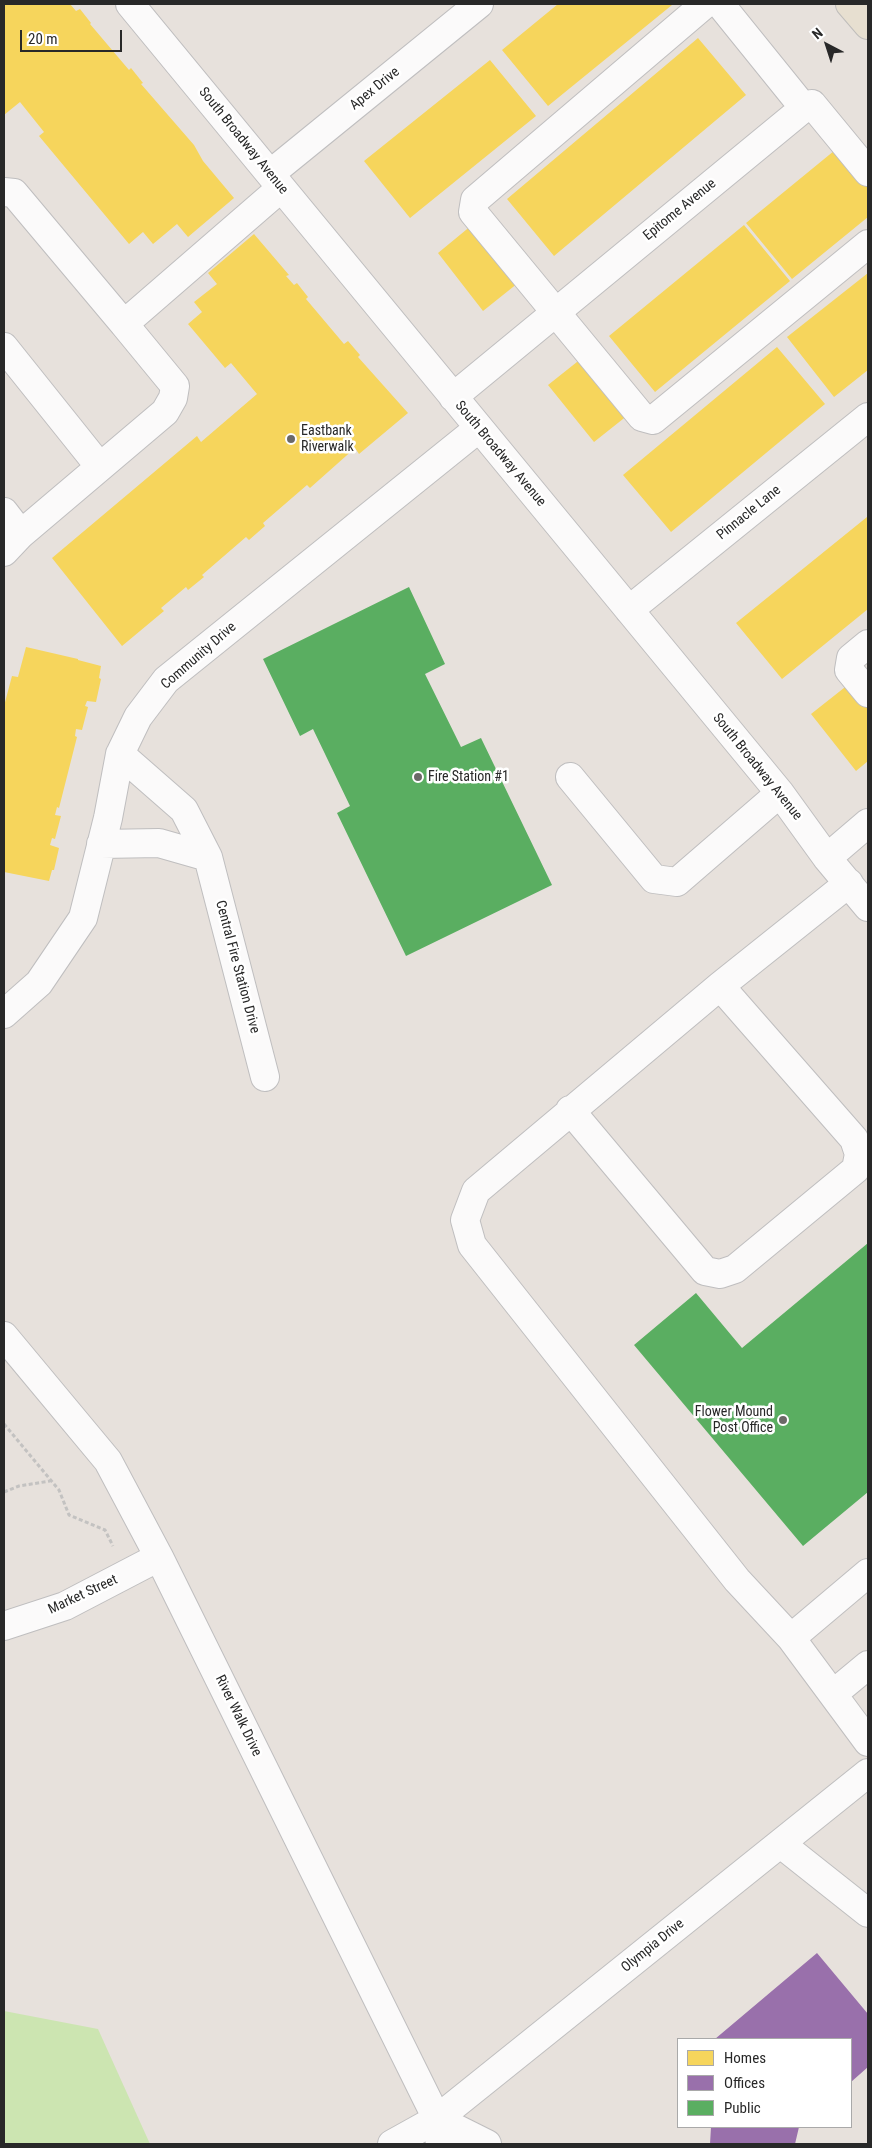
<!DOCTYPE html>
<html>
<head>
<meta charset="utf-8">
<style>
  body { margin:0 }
  #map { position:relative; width:872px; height:2148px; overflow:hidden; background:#e7e1dc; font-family:"Roboto Condensed",sans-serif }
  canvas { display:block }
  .frame { position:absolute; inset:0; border:5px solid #282828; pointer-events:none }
  .legend { position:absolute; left:677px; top:2038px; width:175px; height:90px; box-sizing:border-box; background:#fff; border:1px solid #a9a9a9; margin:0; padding:6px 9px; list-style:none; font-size:15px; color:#282828 }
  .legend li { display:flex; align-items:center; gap:10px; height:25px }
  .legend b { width:25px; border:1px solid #a9a9a9 }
  .north { position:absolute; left:802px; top:20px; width:50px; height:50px; -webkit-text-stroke:4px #fff; paint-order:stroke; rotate:320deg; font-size:14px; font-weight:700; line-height:20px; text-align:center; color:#282828 }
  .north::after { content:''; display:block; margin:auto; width:18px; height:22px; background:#282828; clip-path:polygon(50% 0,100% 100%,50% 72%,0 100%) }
  .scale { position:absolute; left:20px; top:30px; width:102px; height:22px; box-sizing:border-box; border:2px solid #282828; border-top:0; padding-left:6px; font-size:15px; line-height:18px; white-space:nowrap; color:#282828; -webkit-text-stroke:4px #fff; paint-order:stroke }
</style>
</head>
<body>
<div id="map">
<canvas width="872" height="2148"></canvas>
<div class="frame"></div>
<ul class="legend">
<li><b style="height:14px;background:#f6d55c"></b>Homes</li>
<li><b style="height:14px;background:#9970ab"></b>Offices</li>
<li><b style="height:14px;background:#5aae61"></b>Public</li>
</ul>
<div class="north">N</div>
<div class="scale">20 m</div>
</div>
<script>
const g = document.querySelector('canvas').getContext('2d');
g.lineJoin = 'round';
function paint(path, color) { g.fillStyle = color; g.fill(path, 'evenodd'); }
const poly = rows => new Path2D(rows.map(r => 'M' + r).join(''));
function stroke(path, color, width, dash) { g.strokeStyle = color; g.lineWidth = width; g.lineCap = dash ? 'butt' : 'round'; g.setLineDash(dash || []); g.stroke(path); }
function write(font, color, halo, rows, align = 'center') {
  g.font = font + ' "Roboto Condensed",sans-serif'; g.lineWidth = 5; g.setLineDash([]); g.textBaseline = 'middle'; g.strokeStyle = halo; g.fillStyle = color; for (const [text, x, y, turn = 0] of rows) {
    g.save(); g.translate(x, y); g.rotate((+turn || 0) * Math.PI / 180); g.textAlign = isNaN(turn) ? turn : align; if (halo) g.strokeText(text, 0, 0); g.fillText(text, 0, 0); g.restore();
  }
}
paint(poly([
  [4,2011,98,2029,150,2144,4,2144]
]), '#cce5b1');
paint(poly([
  [4,4,70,4,76,11,80,9,91,23,90,24,129,70,131,68,143,83,141,84,194,145,203,161,234,198,188,237,177,224,153,244,143,232,129,244,39,136,44,132,20,102,4,115],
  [558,4,671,4,672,5,548,106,502,50],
  [698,38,746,95,554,256,507,199],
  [490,60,536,116,410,218,364,161],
  [840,146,868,182,868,217,792,279,746,223],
  [472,225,518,283,483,311,438,253],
  [744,225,790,281,655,392,609,336],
  [254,234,289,275,286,276,294,285,297,283,308,297,306,299,344,344,348,341,360,355,358,357,408,413,359,454,355,448,310,488,307,485,263,523,265,526,249,540,246,537,202,575,204,577,188,590,186,587,161,608,164,611,122,646,52,558,197,436,201,442,257,394,231,363,225,368,188,324,202,312,194,302,217,284,208,273],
  [868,273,868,370,834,397,787,337],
  [777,347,825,404,671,532,623,475],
  [582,358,628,415,594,442,548,385],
  [867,517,868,609,782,679,736,623],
  [26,647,78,659,78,660,101,666,99,678,101,679,96,702,87,701,85,706,88,707,82,730,76,729,75,736,77,737,59,808,57,807,55,815,61,816,55,839,52,838,50,845,59,848,54,870,52,870,49,881,4,872,4,706,12,676,18,677],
  [849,684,868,708,868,761,856,771,811,714]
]), '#f6d55c');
paint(poly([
  [817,1953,868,2014,868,2067,851,2082,851,2039,715,2039],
  [711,2127,799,2127,795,2144,710,2144]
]), '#9970ab');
paint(poly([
  [409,587,445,664,425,674,461,747,481,738,552,885,406,956,337,813,350,806,313,729,300,736,263,659],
  [868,1243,868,1492,803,1546,634,1345,696,1293,742,1348]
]), '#5aae61');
const minor = poly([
  [130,4,780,793,827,858,868,907],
  [705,4,475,200,473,212,642,417,653,420,868,244],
  [804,108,812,104,868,172],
  [270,174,479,4],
  [4,192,14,193,124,324,281,188],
  [4,347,100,467],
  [453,397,804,108,720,4],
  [4,512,21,534],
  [4,552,21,534,165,412,173,398,175,386,124,324],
  [629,610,868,417],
  [868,644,851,658,849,670,868,693],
  [120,754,184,810,208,857,265,1077],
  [570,777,654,879,677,882,780,793],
  [101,844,159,843,208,857],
  [827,858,868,823],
  [4,1014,39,983,83,918,108,818,120,754,138,717,166,680,479,428],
  [570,1110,705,1271,720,1274,735,1269,856,1169,859,1154,854,1139,720,986],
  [4,1336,108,1461,159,1557,437,2119,440,2144],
  [868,1573,791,1638,868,1742],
  [4,1626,65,1606,159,1557],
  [791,1638,737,1580,472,1245,465,1220,476,1191,720,986,849,883],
  [833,1694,868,1665],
  [781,1844,868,1913],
  [437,2119,487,2144],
  [392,2144,437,2119,868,1773]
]);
const major = poly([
  [850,4,868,25]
]);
stroke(minor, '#bfbebf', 30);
stroke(major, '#bfbdbb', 30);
stroke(poly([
  [4,1424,59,1490,69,1515,105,1530,113,1546],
  [4,1492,19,1486,50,1481]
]), '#c3c2c1', 3, [4, 2.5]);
stroke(minor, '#fbfafa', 28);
stroke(major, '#e7dfd0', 28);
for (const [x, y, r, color] of [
  [291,439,5,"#6b6967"],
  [418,777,5,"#6b6967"],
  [783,1420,5,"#6b6967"]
]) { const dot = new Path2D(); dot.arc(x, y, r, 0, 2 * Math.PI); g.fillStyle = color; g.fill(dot); stroke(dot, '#fff', 2); }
write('14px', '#282828', '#fff', [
  ["Apex Drive",375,89,-39],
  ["South Broadway Avenue",243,141,51],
  ["Epitome Avenue",680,210,-39],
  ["South Broadway Avenue",500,454,50],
  ["Pinnacle Lane",749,513,-39],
  ["Community Drive",199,656,-41],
  ["South Broadway Avenue",757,767,51],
  ["Central Fire Station Drive",237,967,75],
  ["Market Street",83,1595,-25],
  ["River Walk Drive",238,1716,64],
  ["Olympia Drive",653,1946,-39]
]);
write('14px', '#282828', '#fff', [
  ["Eastbank",301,431],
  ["Riverwalk",301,447],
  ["Fire Station #1",428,777],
  ["Flower Mound",773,1412,"right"],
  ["Post Office",773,1428,"right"]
], 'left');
</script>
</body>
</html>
